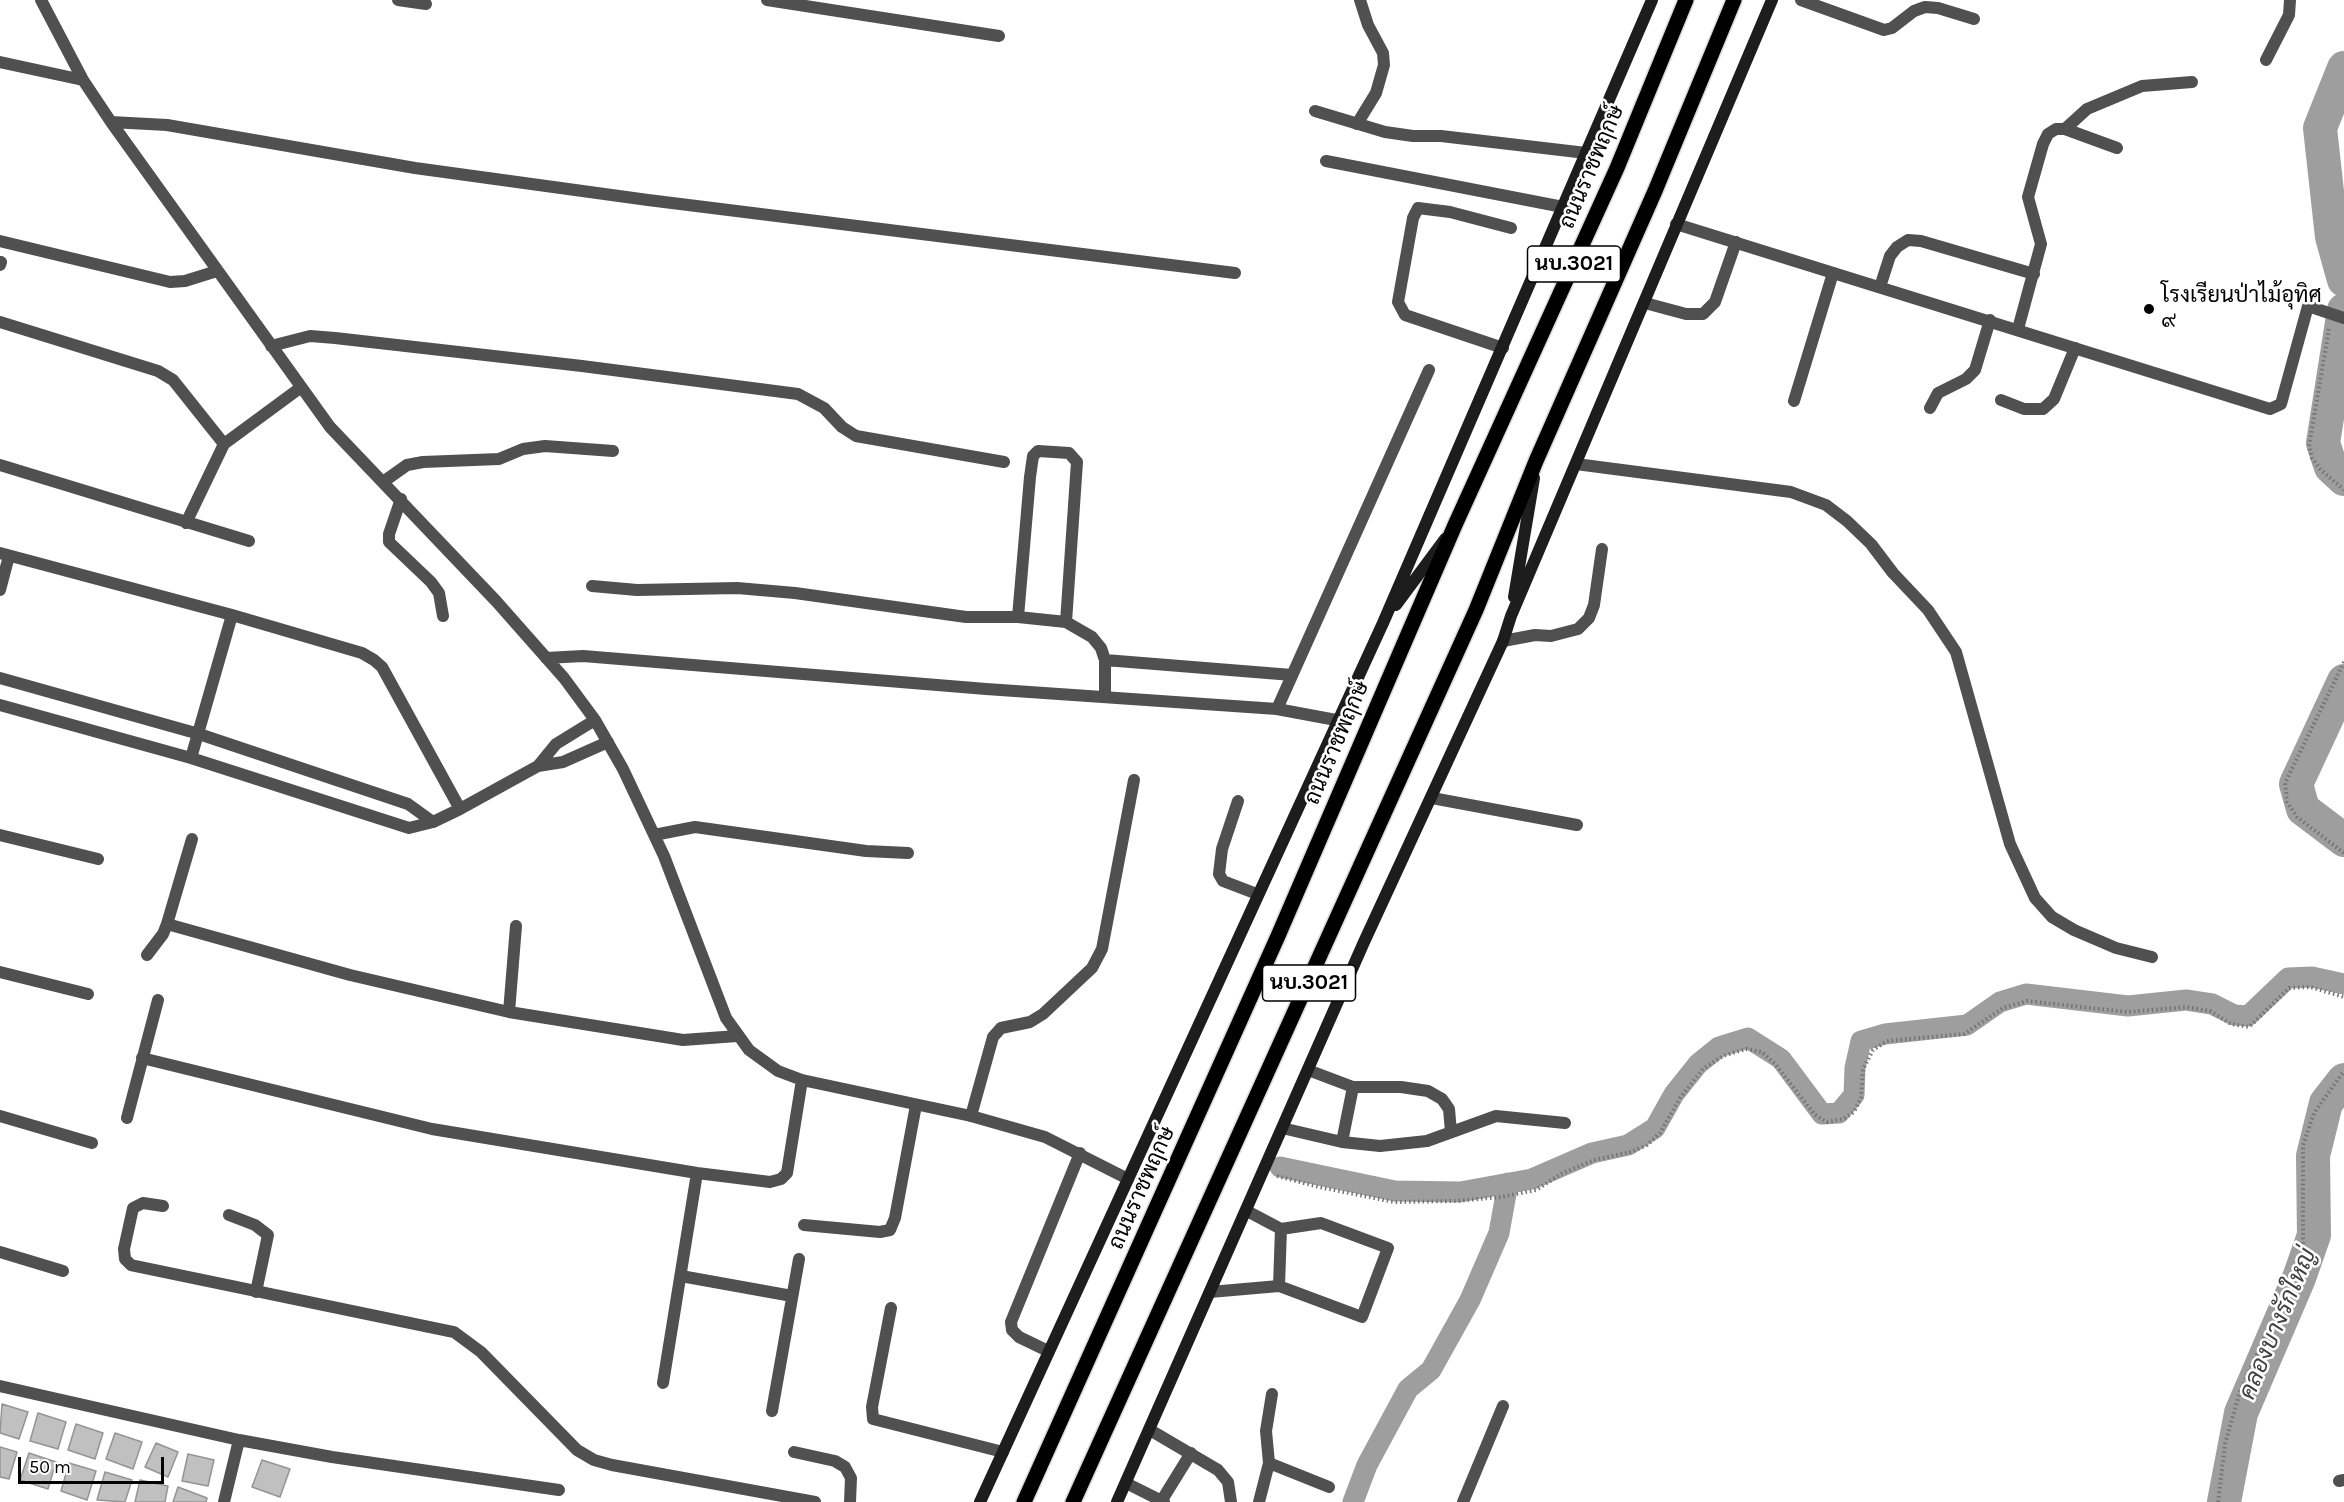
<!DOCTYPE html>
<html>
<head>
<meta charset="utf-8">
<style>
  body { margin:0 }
  #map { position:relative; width:2344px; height:1502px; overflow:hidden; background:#fff; font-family:Karla,sans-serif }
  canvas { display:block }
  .scale { position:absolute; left:18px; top:1457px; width:146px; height:27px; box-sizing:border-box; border:3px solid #000; border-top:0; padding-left:8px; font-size:18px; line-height:21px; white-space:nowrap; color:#000; -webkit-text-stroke:4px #fff; paint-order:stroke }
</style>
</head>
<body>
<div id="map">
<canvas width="2344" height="1502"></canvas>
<div class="scale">50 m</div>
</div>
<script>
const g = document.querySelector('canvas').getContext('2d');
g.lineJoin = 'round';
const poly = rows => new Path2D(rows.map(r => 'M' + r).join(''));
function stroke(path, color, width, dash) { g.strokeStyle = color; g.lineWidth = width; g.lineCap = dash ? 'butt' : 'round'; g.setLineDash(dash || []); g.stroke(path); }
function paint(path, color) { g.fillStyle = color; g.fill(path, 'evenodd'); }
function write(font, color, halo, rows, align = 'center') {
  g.font = font + ' Karla,Sarabun,sans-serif'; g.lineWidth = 5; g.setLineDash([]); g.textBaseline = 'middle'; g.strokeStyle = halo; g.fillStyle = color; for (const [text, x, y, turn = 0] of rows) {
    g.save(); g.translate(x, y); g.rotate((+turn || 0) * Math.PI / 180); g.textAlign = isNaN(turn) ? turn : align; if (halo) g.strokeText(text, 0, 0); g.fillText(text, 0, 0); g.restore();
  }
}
stroke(poly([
  [1280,1167,1395,1191,1460,1192,1532,1179,1592,1153,1628,1145,1655,1128,1674,1094,1698,1064,1719,1047,1748,1038,1781,1059,1822,1114,1839,1113,1854,1095,1855,1068,1861,1041,1885,1034,1967,1025,2000,1002,2026,994,2128,1006,2186,1000,2212,1004,2234,1015,2248,1016,2288,978,2312,977,2344,984],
  [1353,1502,1367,1465,1408,1389,1431,1370,1470,1300,1499,1233,1508,1183]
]), '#9e9e9e', 21);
stroke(poly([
  [2344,68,2320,128,2332,237,2344,280],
  [2344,310,2323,443,2331,467,2344,479],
  [2344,681,2296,784,2303,809,2344,840],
  [2224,1502,2241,1413,2299,1278,2314,1235,2313,1156,2326,1103,2344,1080]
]), '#9e9e9e', 34);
const building = poly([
  [2,1404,28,1412,19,1439,0,1433,2,1404],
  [38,1413,66,1422,58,1449,30,1441,38,1413],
  [76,1424,103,1433,95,1459,68,1450,76,1424],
  [115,1433,142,1442,133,1469,106,1459,115,1433],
  [156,1443,178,1452,168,1477,145,1467,156,1443],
  [0,1447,17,1452,9,1479,0,1477,0,1447],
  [29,1453,56,1462,48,1489,20,1480,29,1453],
  [188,1454,214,1460,208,1486,182,1481,188,1454],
  [262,1460,290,1469,280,1497,252,1487,262,1460],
  [69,1463,96,1471,87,1500,61,1491,69,1463],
  [105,1472,132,1480,125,1502,97,1500,105,1472],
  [140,1480,168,1486,165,1502,135,1502,140,1480],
  [178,1487,207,1498,206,1502,173,1502,178,1487]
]);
paint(building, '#c0c0c0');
stroke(building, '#949494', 1.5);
const primary = poly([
  [1024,1502,1278,936,1455,525,1617,168,1686,0],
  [1073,1502,1476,610,1536,461,1655,191,1734,0]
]);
stroke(primary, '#dbdbdb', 18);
stroke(poly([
  [2329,329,2309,446,2312,458,2320,469,2344,490],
  [2344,662,2285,783,2287,802,2297,817,2344,853],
  [1277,1176,1319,1187,1394,1202,1456,1201,1501,1197,1536,1190,1561,1174,1594,1160,1631,1152,1647,1145,1660,1133,1680,1098,1703,1069,1723,1056,1746,1049,1762,1052,1775,1064,1815,1115,1827,1122,1843,1119,1854,1112,1861,1098,1863,1069,1873,1050,1887,1041,1964,1034,2003,1008,2027,1001,2128,1012,2186,1007,2210,1011,2231,1024,2249,1027,2289,988,2310,987,2344,997],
  [2218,1502,2225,1444,2240,1391,2303,1254,2303,1145,2314,1113,2344,1071]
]), '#727272', 4, [1.5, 3]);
stroke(poly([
  [1357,124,1376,93,1384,65,1383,53,1368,25,1360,0],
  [1645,303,1686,314,1703,314,1715,302,1736,242],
  [1503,348,1405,315,1398,302,1413,218,1418,208,1450,212,1511,228],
  [2001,400,2024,409,2043,409,2054,399,2075,348],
  [1794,401,1833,273],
  [1930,408,1938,393,1966,379,1975,370,1990,320],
  [401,499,389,534,389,542,431,582,439,593,443,616],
  [592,586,637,590,737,588,795,593,966,617,1018,617],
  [1066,622,1077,462,1069,453,1038,451,1033,456,1030,477,1018,617,1066,622,1092,637,1101,648,1105,660,1105,697],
  [1503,641,1535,635,1551,636,1578,629,1589,618,1594,605,1602,549],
  [1105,660,1292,675],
  [1277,709,1429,370],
  [1238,801,1222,849,1219,874,1223,881,1257,894],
  [1308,1070,1353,1087,1401,1087,1428,1091,1442,1099,1449,1109,1451,1132],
  [971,1116,993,1037,1001,1028,1030,1022,1043,1014,1092,968,1102,949,1134,780],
  [1282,1128,1342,1142,1380,1146,1427,1141,1496,1116,1565,1123],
  [1342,1142,1353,1087],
  [804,1225,880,1232,890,1230,895,1218,916,1105],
  [1279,1286,1281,1229],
  [1210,1292,1279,1286,1362,1317,1388,1248,1321,1223,1281,1229,1247,1211],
  [1048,1351,1019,1337,1012,1330,1011,1322,1080,1153],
  [1150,1430,1218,1470,1228,1482,1231,1502],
  [1126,1483,1164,1502],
  [1162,1500,1191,1453]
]), '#505050', 12);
stroke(poly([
  [41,0,83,80,111,122,330,427,496,601,564,678,595,720,623,769,664,856,726,1018,749,1050,778,1071,802,1080,971,1116,1045,1137,1128,1179],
  [398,0,426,4],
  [767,0,999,36],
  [1801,0,1884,30,1892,28,1914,11,1925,7,1938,8,1974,19],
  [2266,60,2289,15,2290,0],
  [0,62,83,80],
  [1315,111,1385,132,1413,136,1441,136,1586,153],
  [111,122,167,125,415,168,648,200,1235,273],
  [2065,129,2087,109,2142,86,2192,82],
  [1326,161,1563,207],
  [1676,224,2270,409,2281,404,2308,306,2344,318],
  [0,241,170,282,185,281,217,271],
  [0,265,1,262],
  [1880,287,1890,256,1897,247,1908,240,1921,241,2034,274],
  [0,322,158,371,173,380,224,444],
  [2018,329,2041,244,2028,197,2043,144,2048,134,2056,129,2065,129,2117,148],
  [271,346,310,336,335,338,582,366,798,394,824,408,842,427,856,436,1004,462],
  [1576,464,1791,492,1826,505,1847,521,1871,544,1893,573,1928,610,1956,652,2010,844,2035,898,2052,917,2074,930,2116,948,2152,957],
  [0,465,249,541],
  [383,482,407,465,423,462,499,459,523,449,545,446,613,451],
  [186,523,224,444,300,388],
  [0,553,232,615,362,653,374,660,382,667,460,809],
  [0,590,9,556],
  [546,658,583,656,986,689,1277,709,1336,720],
  [0,678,199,734,408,804,433,822],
  [0,705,191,758,409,828,433,822,460,809,538,766,563,762,608,742],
  [191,758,232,615],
  [538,766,556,744,595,720],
  [1432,798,1577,825],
  [0,835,98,859],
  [654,835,695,827,866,851,908,853],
  [167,924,192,839],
  [147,955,163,934,167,924,350,975,509,1012,683,1040,737,1036],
  [0,972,88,994],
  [509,1012,516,926],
  [142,1058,432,1129,697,1173,770,1182,781,1179,787,1173,802,1080],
  [0,1116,92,1143],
  [127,1118,158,1000],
  [163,1206,143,1203,133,1208,124,1249,125,1259,131,1265,454,1332,481,1352,577,1450,594,1460,612,1465,815,1502],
  [229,1215,255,1225,268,1235,256,1292],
  [0,1252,63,1271],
  [681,1276,792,1296],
  [891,1308,872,1407,873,1419,1003,1452],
  [663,1383,697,1173],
  [0,1386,239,1440,332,1457,559,1490],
  [772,1411,799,1259],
  [794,1452,835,1461,845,1467,851,1478,850,1502],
  [1269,1463,1266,1431,1272,1394],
  [2339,1481,2344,1480],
  [224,1502,239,1440],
  [1259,1502,1269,1463,1329,1487],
  [1463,1502,1503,1406]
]), '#505050', 12);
stroke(poly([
  [1514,597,1534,478],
  [1396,605,1445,539],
  [980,1502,1383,623,1652,0],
  [1117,1502,1364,942,1503,641,1511,616,1772,0]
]), '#1d1d1d', 12);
stroke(primary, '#000', 15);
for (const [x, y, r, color] of [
  [2149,309,6,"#000"]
]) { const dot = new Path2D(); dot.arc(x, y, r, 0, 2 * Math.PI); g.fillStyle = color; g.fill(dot); stroke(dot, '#fff', 2); }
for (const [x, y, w] of [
  [1574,264,93],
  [1309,983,93]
]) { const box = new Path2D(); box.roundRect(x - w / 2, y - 18, w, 36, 4.5); g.fillStyle = '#fff'; g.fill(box); stroke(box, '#000', 1.5); }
write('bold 21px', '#000', null, [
  ["นบ.3021",1574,264],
  ["นบ.3021",1309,983]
]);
write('22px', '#000', '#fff', [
  ["ถนนราชพฤกษ์",1592,167,-67],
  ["ถนนราชพฤกษ์",1337,743,-67],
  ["ถนนราชพฤกษ์",1142,1188,-66]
]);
write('22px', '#000', '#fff', [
  ["โรงเรียนป่าไม้อุทิศ",2161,296],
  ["๙",2161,321]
], 'left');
write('italic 24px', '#3f3f3f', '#fff', [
  ["คลองบางรักใหญ่",2278,1324,-67]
]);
</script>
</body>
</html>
